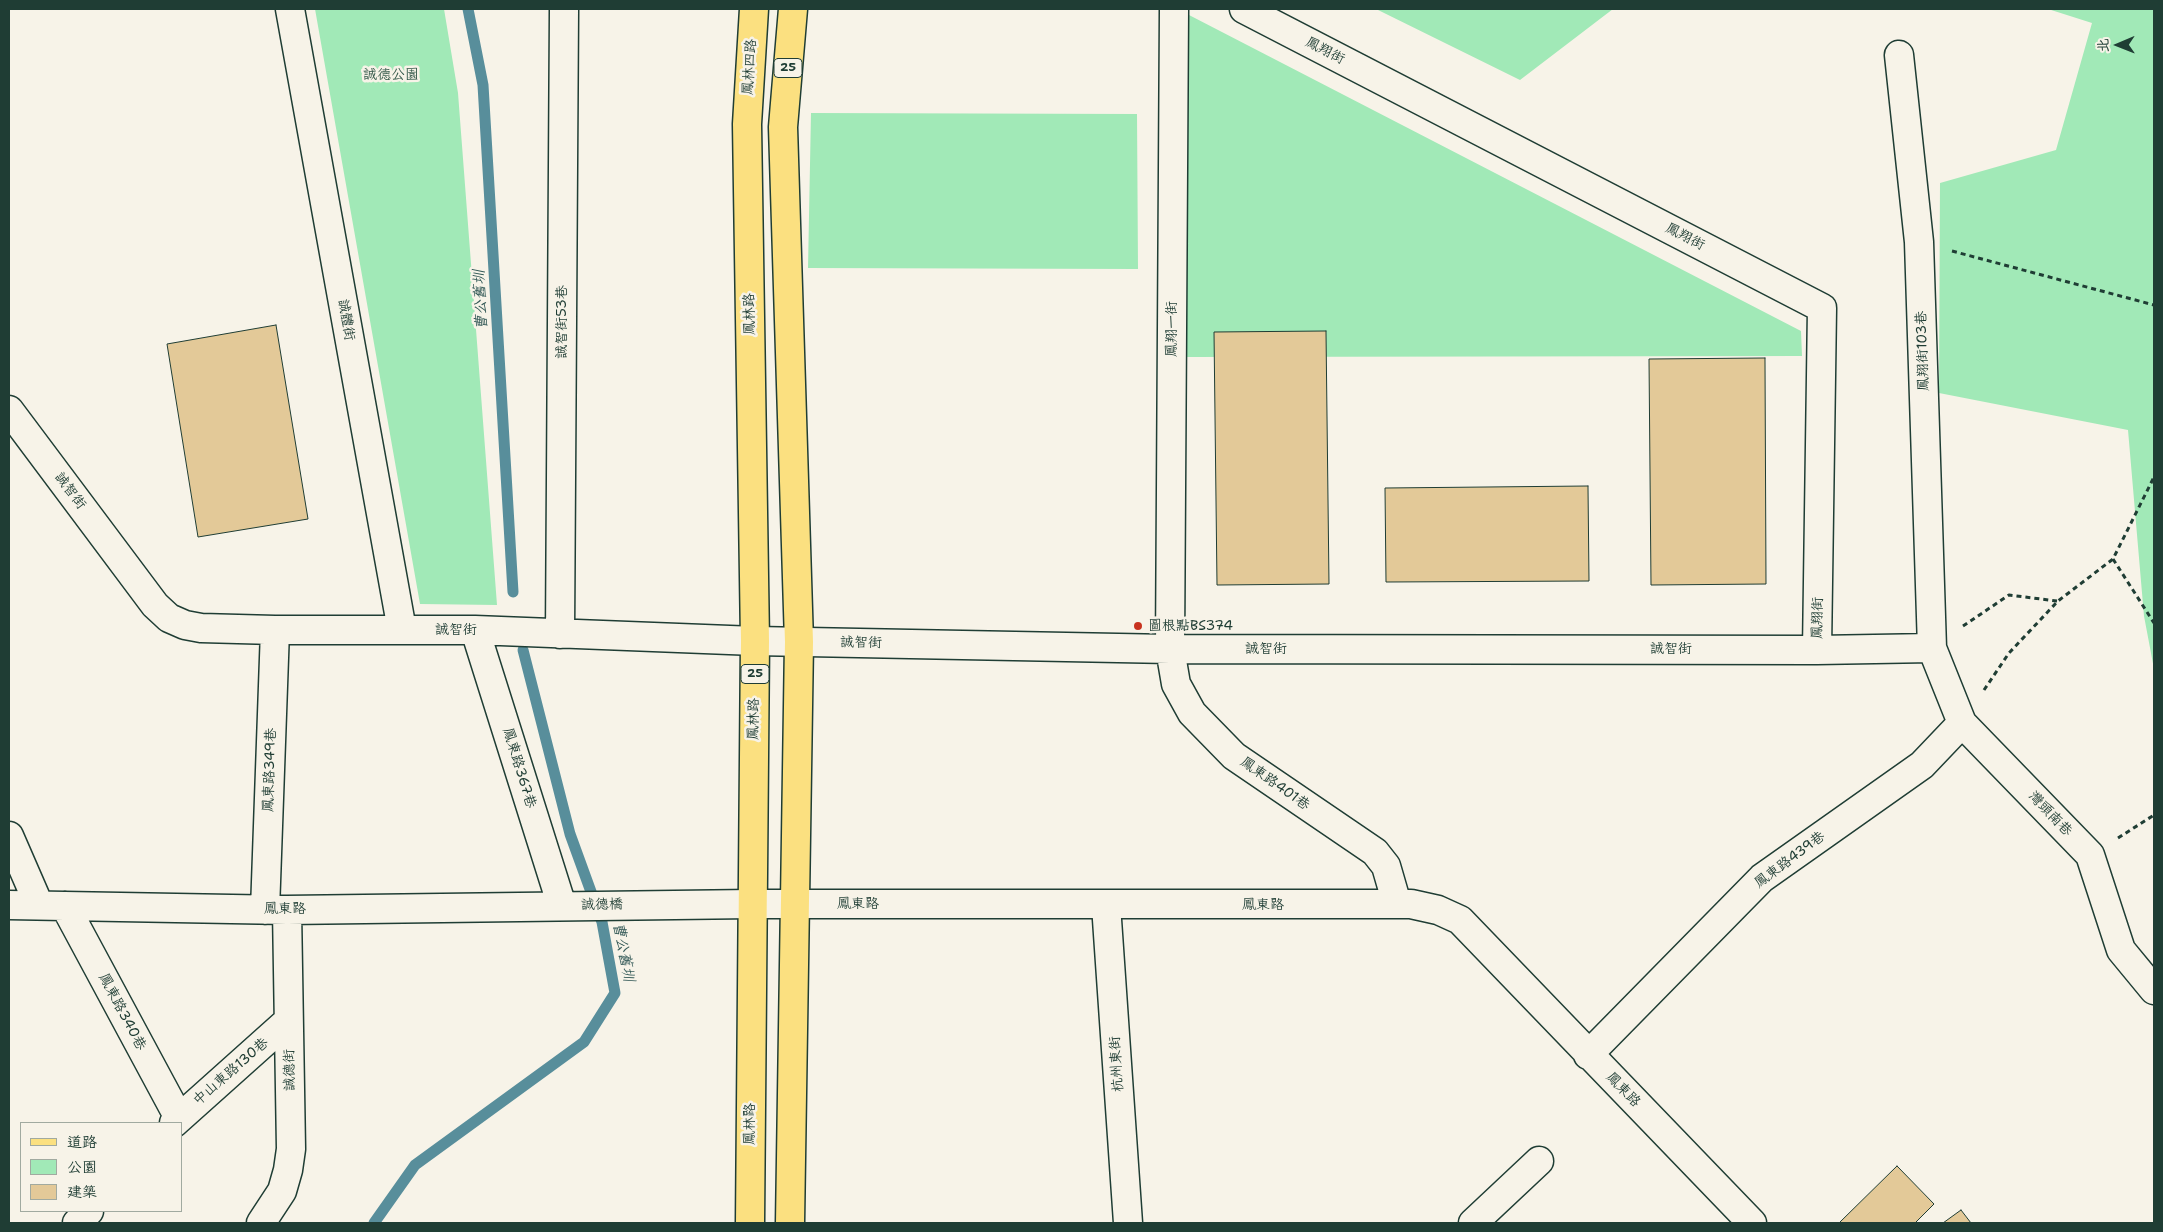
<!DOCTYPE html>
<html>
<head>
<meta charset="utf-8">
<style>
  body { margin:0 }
  #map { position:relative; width:2163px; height:1232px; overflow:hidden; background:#f7f3e8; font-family:"Shantell Sans","LXGW WenKai TC",sans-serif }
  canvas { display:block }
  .frame { position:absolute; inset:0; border:10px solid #1f3d34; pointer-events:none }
  .legend { position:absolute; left:20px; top:1122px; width:162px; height:90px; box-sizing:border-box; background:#f7f3e8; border:1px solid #a1aaa0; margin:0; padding:6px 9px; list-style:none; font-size:15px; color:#1f3d34 }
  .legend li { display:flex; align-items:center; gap:10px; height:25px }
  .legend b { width:25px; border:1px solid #a1aaa0 }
  .north { position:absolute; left:2093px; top:20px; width:50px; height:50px; -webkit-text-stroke:4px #f7f3e8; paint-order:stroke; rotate:269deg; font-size:14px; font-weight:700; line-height:20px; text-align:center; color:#1f3d34 }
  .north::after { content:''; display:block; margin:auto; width:18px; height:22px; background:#1f3d34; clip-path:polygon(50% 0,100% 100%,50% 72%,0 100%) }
</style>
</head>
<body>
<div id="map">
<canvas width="2163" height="1232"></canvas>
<div class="frame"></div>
<ul class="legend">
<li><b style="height:6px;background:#fbe080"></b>道路</li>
<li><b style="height:14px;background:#a1e9b7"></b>公園</li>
<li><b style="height:14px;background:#e3c998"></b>建築</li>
</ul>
<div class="north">北</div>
</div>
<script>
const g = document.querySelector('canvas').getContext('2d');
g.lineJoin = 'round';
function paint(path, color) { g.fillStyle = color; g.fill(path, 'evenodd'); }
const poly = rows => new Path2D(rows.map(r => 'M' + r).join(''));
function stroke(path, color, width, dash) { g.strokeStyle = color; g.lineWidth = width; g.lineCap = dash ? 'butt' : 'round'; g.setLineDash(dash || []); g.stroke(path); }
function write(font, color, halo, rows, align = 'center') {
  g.font = font + ' "Shantell Sans","LXGW WenKai TC",sans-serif'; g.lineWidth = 5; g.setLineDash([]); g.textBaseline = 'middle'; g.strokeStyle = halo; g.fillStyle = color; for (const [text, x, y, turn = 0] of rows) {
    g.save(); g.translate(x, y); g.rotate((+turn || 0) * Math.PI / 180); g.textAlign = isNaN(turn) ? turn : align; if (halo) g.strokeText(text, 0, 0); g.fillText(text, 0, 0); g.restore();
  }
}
paint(poly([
  [315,9,444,9,458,93,497,605,420,604],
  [1376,9,1613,9,1520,80],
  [2048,9,2154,9,2154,669,2144,616,2128,430,1939,393,1940,183,2056,150,2092,23],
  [1189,15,1801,331,1802,356,1184,357],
  [811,113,1137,114,1138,269,808,268]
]), '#a1e9b7');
stroke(poly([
  [468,9,483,85,513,592],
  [374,1223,415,1165,584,1042,615,993,602,922,570,834,523,650]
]), '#588e9b', 11);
const building = poly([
  [276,325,308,519,198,537,167,344,276,325],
  [1326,331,1329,584,1217,585,1214,332,1326,331],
  [1765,358,1766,584,1651,585,1649,359,1765,358],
  [1588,486,1589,581,1386,582,1385,488,1588,486],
  [1897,1166,1934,1204,1915,1223,1839,1223,1897,1166],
  [1961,1210,1971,1223,1943,1223,1961,1210]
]);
paint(building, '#e3c998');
stroke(building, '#1f3d34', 1);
const minor = poly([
  [290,9,402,630],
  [1174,9,1170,649,1176,684,1192,713,1234,756,1375,852,1386,866,1397,904],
  [1244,9,1822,308,1817,650],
  [1899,55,1919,242,1932,648,1962,723,2090,855,2121,950,2154,990],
  [9,410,155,605,169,618,185,625,201,628,275,630,475,630,755,641,1170,649,1817,650,1932,648],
  [475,630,562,906],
  [560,634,564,10],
  [9,836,39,905],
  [9,905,287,910,752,904,1411,904,1438,910,1460,920,1752,1223],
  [1106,905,1128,1223],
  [65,906,179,1118],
  [265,910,275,630],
  [1588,1055,1762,878,1922,765,1962,723],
  [174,1123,288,1021],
  [77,1223,89,1211],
  [261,1223,282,1191,288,1170,291,1149,287,910],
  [1473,1223,1539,1161]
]);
const major = poly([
  [750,1223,755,641,747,124,754,9],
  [790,1223,799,642,783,127,793,9]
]);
stroke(minor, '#1f3d34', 31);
stroke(major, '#1f3d34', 31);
stroke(poly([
  [1952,251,2154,305],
  [2113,559,2154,623],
  [1963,626,2009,595,2057,601],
  [1984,690,2009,653,2058,601,2113,559,2154,477],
  [2118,838,2154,815]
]), '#1f3d34', 3, [5, 4]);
stroke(minor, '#f7f3e8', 28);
stroke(major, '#fbe080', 28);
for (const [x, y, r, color] of [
  [1138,626,5,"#c8321e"]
]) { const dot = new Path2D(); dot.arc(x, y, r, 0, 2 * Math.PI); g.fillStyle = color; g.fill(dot); stroke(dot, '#f7f3e8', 2); }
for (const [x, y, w] of [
  [788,68,28],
  [755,674,28]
]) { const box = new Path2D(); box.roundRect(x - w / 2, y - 9.5, w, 19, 4); g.fillStyle = '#f7f3e8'; g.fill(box); stroke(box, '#1f3d34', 1); }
write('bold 12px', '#1f3d34', null, [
  ["25",788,68],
  ["25",755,674]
]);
write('14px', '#1f3d34', '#f7f3e8', [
  ["鳳翔街",1325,51,27],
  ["鳳林四路",750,67,-86],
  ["鳳翔街",1685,237,27],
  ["鳳林路",750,314,-91],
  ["誠體街",346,320,80],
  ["誠智街53巷",562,322,-90],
  ["鳳翔一街",1172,329,-90],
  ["鳳翔街103巷",1923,351,-92],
  ["誠智街",70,491,53],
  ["鳳翔街",1818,618,-89],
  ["誠智街",456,630],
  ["誠智街",861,643,1],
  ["誠智街",1266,649],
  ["誠智街",1671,649],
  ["鳳林路",754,719,-89],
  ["鳳東路367巷",519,768,73],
  ["鳳東路349巷",270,770,-88],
  ["鳳東路401巷",1275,784,35],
  ["灣頭南巷",2050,814,46],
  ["鳳東路439巷",1790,860,-37],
  ["鳳東路",858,904],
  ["誠德橋",602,905,-1],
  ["鳳東路",1263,905],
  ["鳳東路",285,909],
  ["鳳東路340巷",122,1012,62],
  ["杭州東街",1117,1064,-94],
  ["誠德街",290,1070,-91],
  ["中山東路130巷",231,1072,-41],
  ["鳳東路",1623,1090,46],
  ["鳳林路",750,1124,-90]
]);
write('14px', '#325748', '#f7f3e8', [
  ["誠德公園",391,75]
]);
write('14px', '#1f3d34', '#f7f3e8', [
  ["圖根點BS374",1148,626]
], 'left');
write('italic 15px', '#325856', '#f7f3e8', [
  ["曹公舊圳",481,300,-93],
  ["曹公舊圳",623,952,79]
]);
</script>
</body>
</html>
